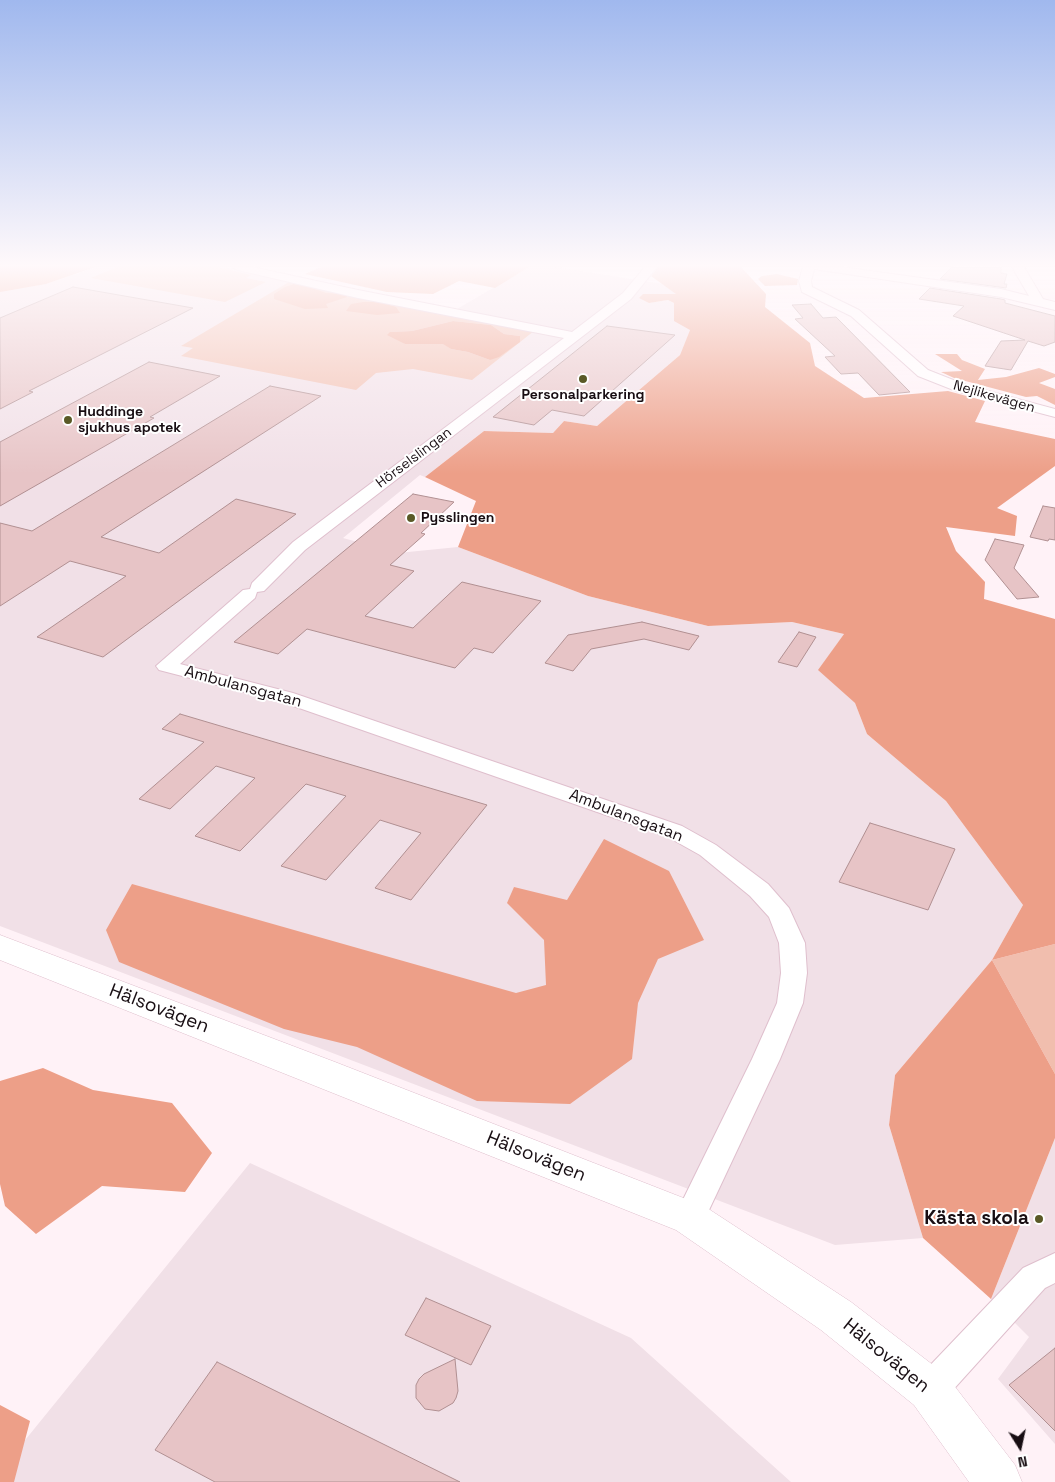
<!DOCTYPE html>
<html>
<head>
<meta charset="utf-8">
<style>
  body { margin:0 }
  #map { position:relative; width:1055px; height:1482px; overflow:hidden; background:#fff2f7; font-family:"Space Grotesk",sans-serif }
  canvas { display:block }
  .north { position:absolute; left:995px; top:1422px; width:50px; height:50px; -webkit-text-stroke:4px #fff; paint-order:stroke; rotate:170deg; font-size:14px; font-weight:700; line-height:20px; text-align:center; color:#180e13 }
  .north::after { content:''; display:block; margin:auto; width:18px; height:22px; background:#180e13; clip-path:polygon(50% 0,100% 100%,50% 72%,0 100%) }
</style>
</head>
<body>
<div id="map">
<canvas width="1055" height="1482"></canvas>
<div class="north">N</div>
</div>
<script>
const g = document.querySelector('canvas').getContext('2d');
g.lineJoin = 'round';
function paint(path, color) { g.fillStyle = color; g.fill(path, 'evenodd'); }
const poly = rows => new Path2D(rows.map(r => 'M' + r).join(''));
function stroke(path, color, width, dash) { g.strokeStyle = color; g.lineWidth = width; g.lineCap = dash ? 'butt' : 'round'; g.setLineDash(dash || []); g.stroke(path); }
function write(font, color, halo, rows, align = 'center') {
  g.font = font + ' "Space Grotesk",sans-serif'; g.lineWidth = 4; g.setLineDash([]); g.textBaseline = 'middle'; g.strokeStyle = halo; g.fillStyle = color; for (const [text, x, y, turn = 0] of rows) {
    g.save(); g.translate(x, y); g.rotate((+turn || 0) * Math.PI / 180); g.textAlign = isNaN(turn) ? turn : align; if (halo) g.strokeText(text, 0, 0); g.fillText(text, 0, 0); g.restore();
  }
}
paint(poly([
  [97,267,222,267,450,313,529,267,555,267,663,284,677,294,644,294,649,303,668,300,674,303,690,330,680,355,597,426,564,421,553,433,484,431,425,477,420,475,343,538,398,553,458,547,588,596,708,626,792,622,844,634,819,670,855,703,867,734,946,801,1023,905,992,960,895,1075,889,1125,923,1238,835,1245,0,926,0,291,46,284],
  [1055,1138,1055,1444,998,1379,1029,1337,991,1299],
  [250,1163,631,1338,791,1482,0,1482,0,1471]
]), '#f1e0e7');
paint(poly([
  [117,267,218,267,251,275,246,278,266,282,225,302,91,278],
  [289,282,534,331,472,380,413,369,376,373,356,390,181,356,193,348,181,346],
  [453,321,491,325,504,334,520,336,490,360,468,352,451,349,444,344,405,344,390,332,412,331],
  [1055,944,1055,1074,992,960]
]), '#f1beae');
paint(poly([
  [0,267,95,267,46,284,0,292],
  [321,267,529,267,495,288,459,281,433,294,387,292,305,274],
  [658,267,741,267,766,294,765,307,810,343,815,366,864,398,948,391,985,401,975,422,1055,439,1055,466,997,508,1017,516,1015,536,946,527,956,551,985,582,984,599,1055,619,1055,944,992,960,1055,1074,1055,1138,991,1299,923,1238,889,1125,895,1075,992,960,1023,905,946,801,867,734,855,703,818,670,844,634,792,622,708,626,588,596,458,547,476,501,425,477,484,431,553,433,564,421,597,426,680,355,690,330,674,321,674,303,668,300,649,303,639,298,643,294,676,294,651,276],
  [777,274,798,279,797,285,765,286,758,279,762,276],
  [294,284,306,286,326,293,346,294,347,297,326,304,328,308,305,309,274,299,274,294,285,287],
  [363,302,381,302,396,307,400,313,377,315,346,311,351,304],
  [453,321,491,325,504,334,520,336,520,342,499,357,490,360,468,352,451,349,443,344,405,344,387,335,390,332,412,331],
  [935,354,957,354,962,360,985,369,978,380,1006,377,1039,368,1055,374,1055,377,1039,383,1055,389,1055,405,1037,396,1026,397,954,378,941,372,962,371],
  [604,839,669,871,704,940,658,959,638,1003,632,1059,570,1104,477,1101,357,1047,284,1029,119,962,106,930,132,884,516,993,546,985,544,940,507,903,514,887,567,900],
  [43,1068,93,1090,172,1103,212,1153,185,1192,102,1186,36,1234,5,1206,0,1184,0,1081],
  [0,1405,30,1421,14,1482,0,1482]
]), '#ed9f88');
const building = poly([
  [952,267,1001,267,1001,273,1007,274,1004,284,1007,284,1006,288,940,279,952,267],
  [73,287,193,308,29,391,33,392,0,409,0,318,73,287],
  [930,288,1001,299,1005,300,1005,303,1055,316,1055,342,1044,346,1028,341,1011,370,985,366,1001,341,1025,340,953,316,964,306,919,299,930,288],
  [811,304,823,318,836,317,910,392,879,395,858,373,841,374,825,357,835,356,795,319,803,318,792,305,811,304],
  [607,326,675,335,584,416,552,410,534,425,493,417,607,326],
  [149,362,220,376,150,417,154,418,0,506,0,442,149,362],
  [270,386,321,396,101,537,159,553,236,499,296,514,103,657,37,637,126,576,70,561,0,606,0,523,32,531,270,386],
  [413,494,454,502,421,533,425,534,390,565,414,571,365,616,413,628,462,582,541,601,493,653,474,648,455,668,307,629,278,654,234,642,413,494],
  [1043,506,1055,508,1055,540,1049,539,1048,541,1030,537,1043,506],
  [995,539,1024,545,1014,568,1039,597,1017,599,985,560,995,539],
  [642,622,699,636,689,650,644,639,591,649,573,671,545,663,568,635,642,622],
  [799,632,816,637,797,667,778,662,799,632],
  [180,714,487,805,411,900,375,888,421,833,380,820,326,880,281,866,346,796,306,784,240,851,195,836,255,778,216,766,170,809,139,799,204,742,162,729,180,714],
  [870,823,955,849,928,910,839,882,870,823],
  [426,1298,491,1326,471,1365,405,1335,426,1298],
  [1055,1348,1055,1431,1009,1385,1055,1348],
  [455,1359,458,1391,456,1398,453,1403,439,1411,425,1409,416,1398,416,1385,419,1379,424,1374,455,1359],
  [217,1362,460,1482,215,1482,155,1450,217,1362]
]);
paint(building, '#e7c4c6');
stroke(building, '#b19092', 1);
const street = poly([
  [232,267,252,267,358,290,572,332,623,293,645,267,657,267,631,299,305,550,264,591,257,592,255,598,180,664,293,693,682,826,716,845,768,884,789,908,805,943,807,973,803,1003,780,1059,701,1227,690,1231,679,1227,674,1218,752,1059,777,1003,781,973,779,943,769,917,750,896,700,855,666,836,279,701,159,670,156,666,243,590,250,589,252,583,293,542,564,338,358,298,238,270,232,267],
  [803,267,841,267,1001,289,1029,296,1012,267,1024,267,1043,299,1055,302,1055,310,1001,297,814,269,811,281,812,287,859,310,928,370,966,385,1055,409,1055,417,956,391,918,376,851,316,802,292,799,281,803,267],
  [1055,1253,1055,1283,1045,1288,942,1402,930,1407,918,1402,913,1390,918,1378,1023,1268,1055,1253]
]);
const secondary = poly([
  [0,935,335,1062,704,1206,851,1302,946,1375,1015,1465,1022,1482,969,1482,914,1405,821,1330,676,1230,0,960,0,935]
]);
stroke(street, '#dfbfcd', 2);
stroke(secondary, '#dfbfcd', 1);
paint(street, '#fff');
paint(secondary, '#fff');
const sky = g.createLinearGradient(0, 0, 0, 474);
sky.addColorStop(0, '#a0b8ee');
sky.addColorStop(0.56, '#fff9fb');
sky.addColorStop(1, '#fff9fb00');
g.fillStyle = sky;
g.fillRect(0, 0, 1055, 474);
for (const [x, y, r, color] of [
  [583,379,5,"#5a5926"],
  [68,420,5,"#5a5926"],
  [411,518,5,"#5a5926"],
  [1039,1219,5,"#5a5926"]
]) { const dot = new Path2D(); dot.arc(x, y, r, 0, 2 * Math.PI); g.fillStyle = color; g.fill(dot); stroke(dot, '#fff', 2); }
write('bold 14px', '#180e13', '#fff', [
  ["Personalparkering",583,395,"center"],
  ["Huddinge",78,412],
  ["sjukhus apotek",78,428],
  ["Pysslingen",421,518]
], 'left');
write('14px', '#180e13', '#fff', [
  ["Nejlikevägen",994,397,16],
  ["Hörselslingan",414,458,-37]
]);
write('16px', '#180e13', '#fff', [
  ["Ambulansgatan",243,687,15],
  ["Ambulansgatan",626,816,21]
]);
write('19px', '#180e13', '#fff', [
  ["Hälsovägen",159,1009,21],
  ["Hälsovägen",536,1157,22],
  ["Hälsovägen",886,1356,39]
]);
write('bold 19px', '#180e13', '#fff', [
  ["Kästa skola",1029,1219]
], 'right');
</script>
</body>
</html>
